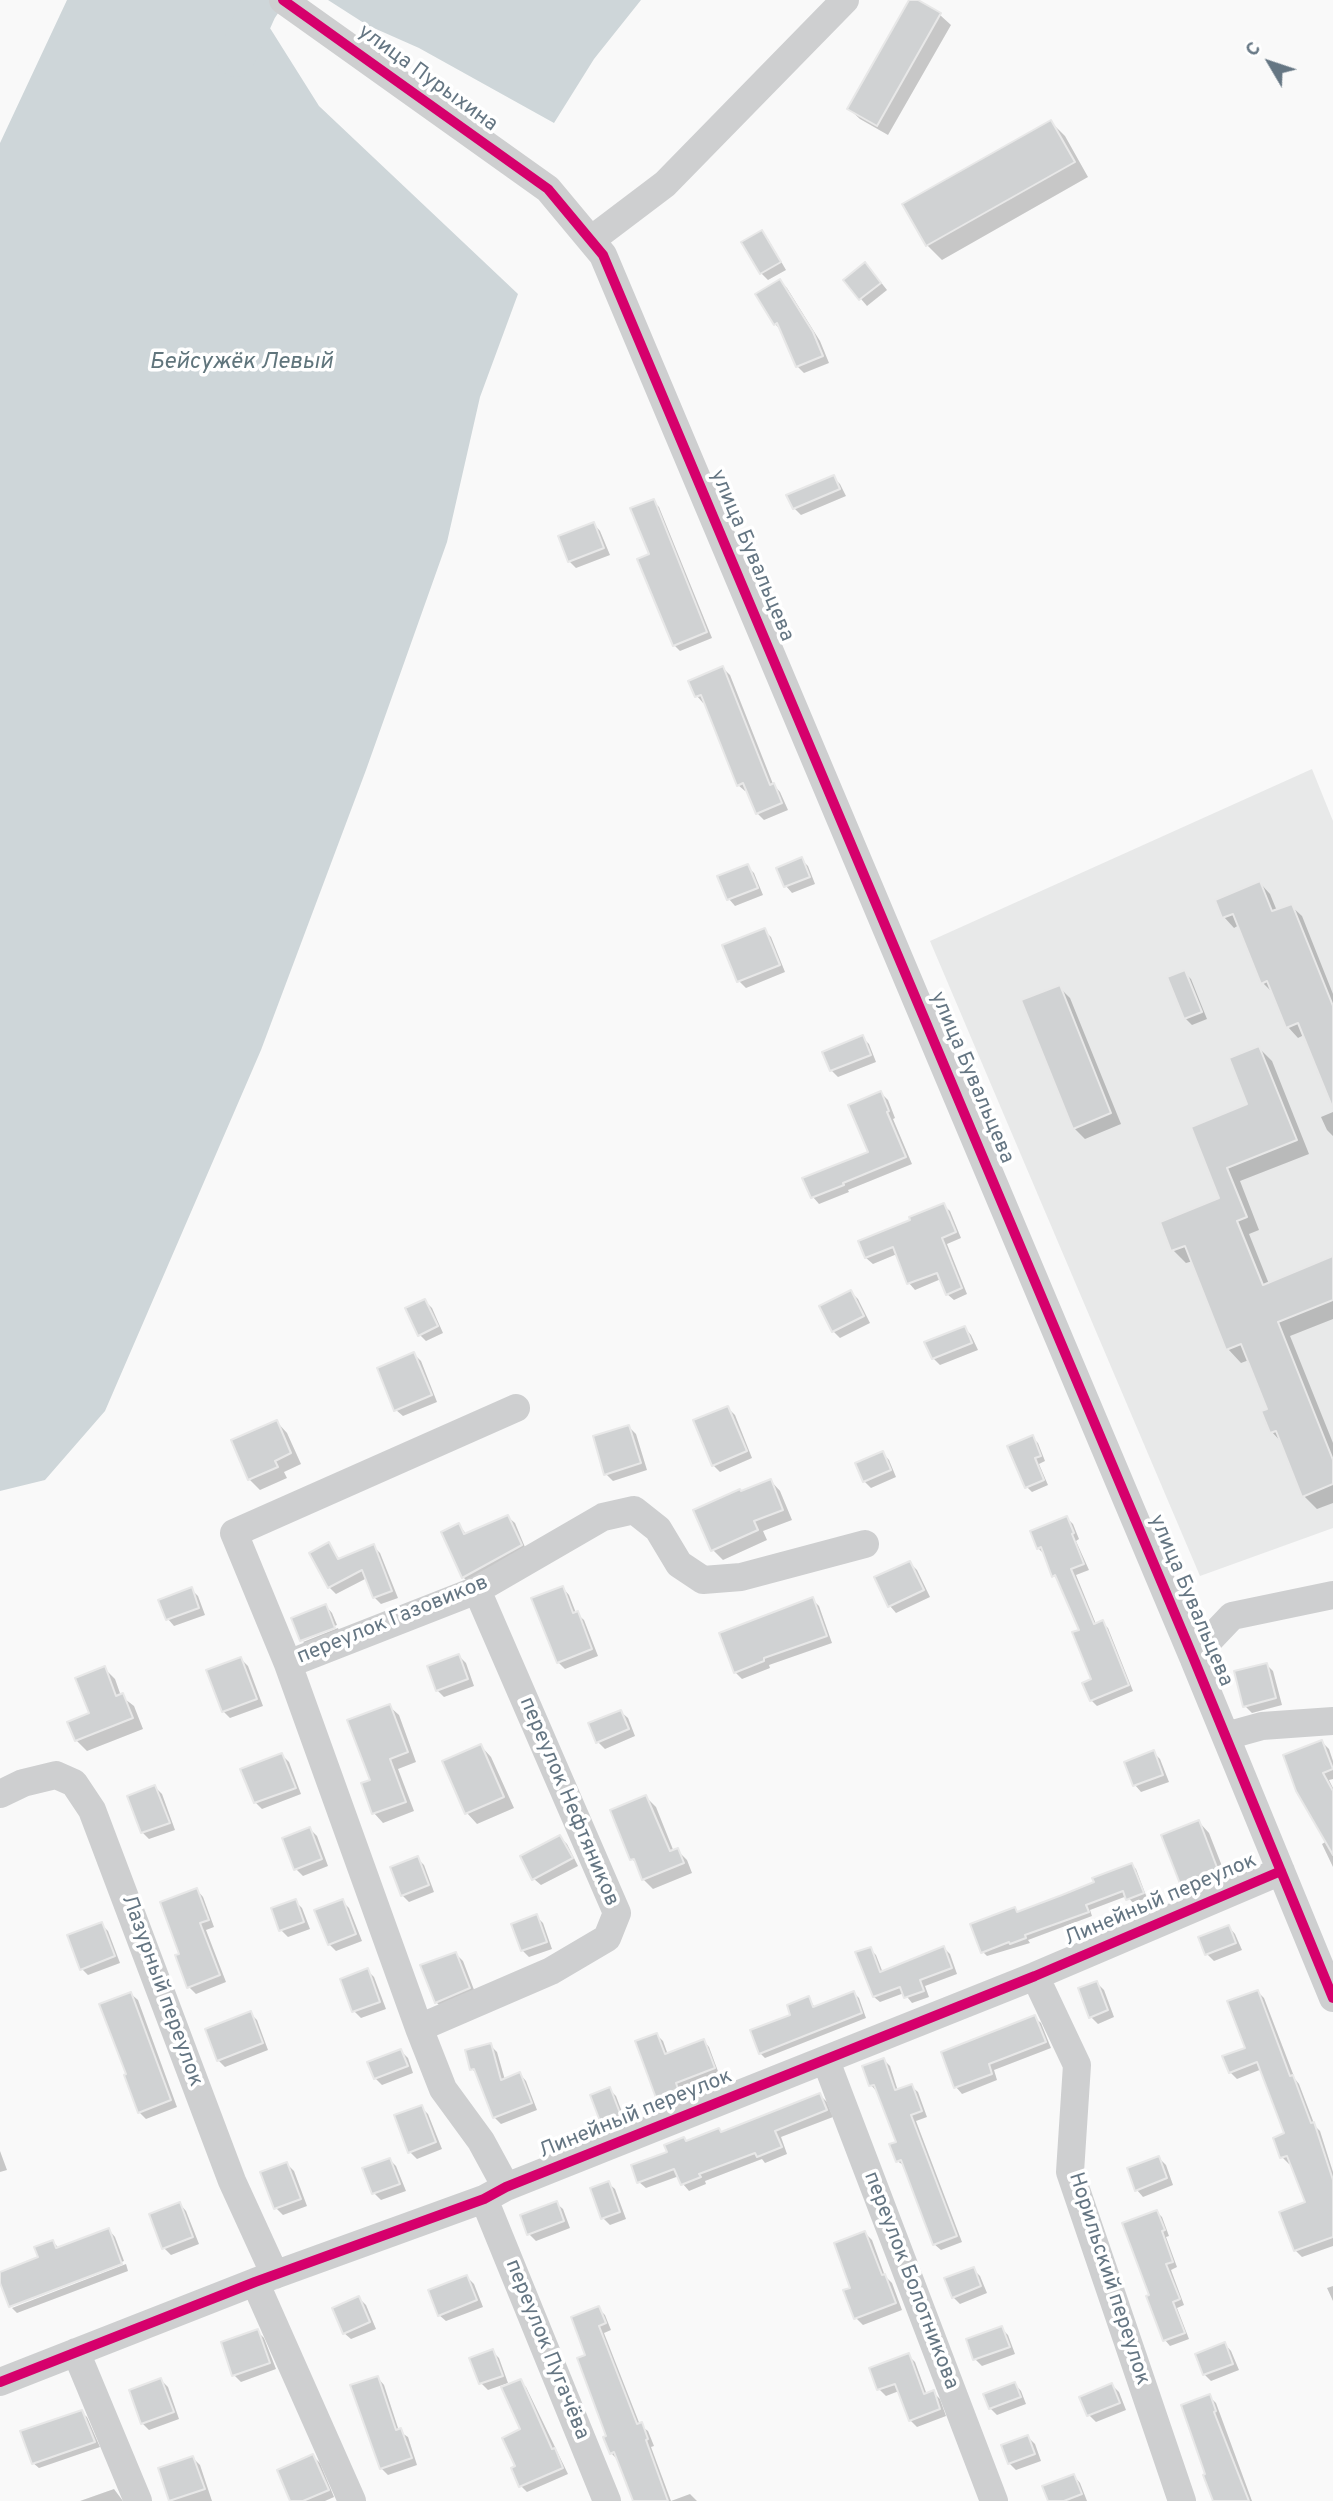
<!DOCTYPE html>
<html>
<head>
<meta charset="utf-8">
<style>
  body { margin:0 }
  #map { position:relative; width:1333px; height:2501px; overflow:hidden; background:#f9f9f9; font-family:Overpass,sans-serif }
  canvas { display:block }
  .north { position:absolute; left:1235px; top:28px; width:70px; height:70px; -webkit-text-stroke:5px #fff; paint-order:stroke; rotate:309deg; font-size:19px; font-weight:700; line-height:28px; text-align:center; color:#657683 }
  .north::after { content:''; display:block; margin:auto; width:24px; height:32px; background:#657683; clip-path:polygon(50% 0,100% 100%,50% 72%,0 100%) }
</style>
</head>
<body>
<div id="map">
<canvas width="1333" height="2501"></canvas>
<div class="north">С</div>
</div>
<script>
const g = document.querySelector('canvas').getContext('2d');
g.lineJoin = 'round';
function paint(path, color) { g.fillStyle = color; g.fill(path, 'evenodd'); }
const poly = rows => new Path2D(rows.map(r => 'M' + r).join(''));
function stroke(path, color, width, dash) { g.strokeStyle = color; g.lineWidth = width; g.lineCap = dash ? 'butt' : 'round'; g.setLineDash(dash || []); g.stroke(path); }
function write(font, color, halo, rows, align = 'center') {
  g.font = font + ' Overpass,sans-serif'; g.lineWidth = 7; g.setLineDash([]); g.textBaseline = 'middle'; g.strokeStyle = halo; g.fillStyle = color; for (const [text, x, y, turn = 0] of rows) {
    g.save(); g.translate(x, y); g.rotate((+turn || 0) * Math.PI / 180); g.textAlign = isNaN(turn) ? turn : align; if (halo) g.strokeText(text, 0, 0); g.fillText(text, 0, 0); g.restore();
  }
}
paint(poly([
  [1312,769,1333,821,1333,1528,1200,1576,930,941]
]), '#e8e9e9');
paint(poly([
  [67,0,246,0,258,9,319,106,518,294,480,397,447,542,366,770,261,1050,105,1411,45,1480,0,1491,0,143],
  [328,0,641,0,594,59,554,123,419,48,367,25]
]), '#ced6d9');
paint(poly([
  [911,0,940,15,951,25,888,135,860,119,849,109],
  [1051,122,1065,136,1088,177,942,260,927,245],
  [762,232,768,239,786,270,768,280,761,273,744,243],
  [872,271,887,290,867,306,845,280],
  [780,281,787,288,820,341,829,363,804,373,797,366,782,331,775,324],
  [833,477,840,484,846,496,801,515,794,508],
  [653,501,659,507,712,638,680,651,674,645,651,555],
  [594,524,600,531,610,555,576,568,569,561],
  [723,668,730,675,773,784,780,792,788,810,764,820,757,813,748,790,745,791,738,785,706,702,703,703,697,696],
  [801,859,808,866,815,884,792,893,786,886],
  [747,866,754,873,763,895,735,906,729,899],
  [1260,883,1270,894,1277,911,1291,906,1302,916,1333,994,1333,1107,1304,1035,1298,1038,1288,1027,1273,993,1263,983,1239,925,1234,928,1224,917],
  [764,930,771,937,785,972,746,988,739,981,725,946],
  [1184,972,1191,979,1207,1019,1192,1025,1185,1018],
  [1059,987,1070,998,1121,1124,1085,1139,1074,1128],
  [862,1037,869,1044,876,1062,838,1077,831,1070],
  [1259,1048,1272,1061,1309,1154,1240,1181,1259,1230,1249,1234,1269,1284,1333,1258,1333,1319,1290,1336,1333,1443,1333,1503,1317,1509,1304,1496,1283,1444,1272,1432,1269,1410,1249,1360,1241,1363,1228,1349,1193,1261,1186,1263,1173,1250,1222,1199,1193,1128,1250,1105],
  [881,1093,888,1100,895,1118,893,1119,912,1164,848,1190,849,1192,819,1204,813,1197,805,1179,870,1153],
  [1333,1112,1333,1136,1327,1130,1321,1117],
  [943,1205,950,1211,961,1238,947,1244,967,1294,954,1300,947,1294,941,1279,915,1290,909,1283,897,1254,873,1264,866,1258,860,1242,912,1221],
  [851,1292,858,1299,870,1323,840,1338,833,1331],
  [425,1301,432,1308,443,1333,426,1341,420,1335],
  [965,1328,971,1335,978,1350,940,1365,933,1358],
  [414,1354,421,1361,437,1402,403,1416,396,1410],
  [728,1408,735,1415,752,1458,720,1472,713,1465],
  [277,1422,287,1433,301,1464,284,1472,287,1478,260,1490,249,1479],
  [629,1427,636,1434,647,1470,613,1481,606,1474],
  [1032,1437,1038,1443,1045,1461,1039,1464,1048,1485,1032,1492,1027,1487],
  [883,1453,889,1460,896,1477,871,1488,864,1481],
  [771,1481,780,1491,792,1520,763,1531,767,1540,723,1560,713,1550,741,1493],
  [508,1517,515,1523,527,1552,470,1584,463,1577,459,1525,467,1535],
  [1067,1518,1073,1524,1079,1539,1076,1541,1089,1570,1076,1575,1096,1624,1102,1622,1108,1628,1133,1691,1097,1706,1091,1700,1094,1680,1081,1631,1060,1582,1054,1576,1044,1554,1038,1548],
  [329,1544,340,1560,373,1546,380,1553,398,1598,381,1604,374,1597,367,1578,336,1594,329,1587],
  [910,1563,917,1570,930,1597,896,1613,890,1606],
  [563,1588,569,1595,576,1613,584,1620,598,1656,565,1669,558,1662],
  [191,1589,198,1596,205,1615,174,1626,168,1619],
  [812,1599,819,1606,832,1643,769,1665,770,1668,742,1679,735,1672],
  [326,1606,332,1613,337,1625,303,1638,303,1641,294,1619],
  [338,1628,341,1635,309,1647,303,1642],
  [459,1656,466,1663,474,1686,444,1697,437,1690],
  [241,1659,248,1666,263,1706,230,1718,223,1711],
  [1266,1664,1273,1671,1282,1705,1252,1713,1245,1706],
  [104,1668,115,1679,121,1696,134,1706,143,1729,87,1751,76,1740,91,1714],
  [389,1706,399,1715,416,1762,398,1769,414,1811,383,1823,374,1813,363,1784,372,1781],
  [621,1712,628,1718,635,1736,605,1749,598,1742],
  [1322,1742,1329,1749,1333,1761,1333,1779,1329,1780,1333,1788,1333,1867,1322,1844,1327,1841,1298,1790],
  [481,1746,491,1757,514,1808,477,1824,467,1813],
  [1153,1752,1160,1759,1169,1782,1141,1792,1135,1785],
  [282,1755,289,1762,301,1794,262,1809,255,1802],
  [155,1787,162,1794,175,1830,149,1839,142,1832],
  [646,1797,656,1807,674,1852,677,1850,687,1860,692,1873,653,1889,643,1879,638,1865,632,1859],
  [1199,1822,1209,1833,1231,1889,1196,1904,1186,1893],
  [310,1829,317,1836,328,1866,303,1876,296,1869],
  [560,1837,567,1844,578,1866,541,1885,534,1879],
  [417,1858,424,1865,434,1892,409,1902,402,1895],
  [1132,1865,1136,1869,1147,1898,1133,1903,1127,1896,1090,1910,1092,1916,1028,1940,1030,1943,987,1956,983,1952,1014,1909,1018,1913,1063,1897],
  [197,1890,203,1897,214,1927,206,1930,226,1982,196,1994,189,1987,181,1955],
  [295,1901,302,1908,310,1929,288,1937,281,1930],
  [342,1901,349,1908,362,1941,336,1951,329,1944],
  [536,1916,543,1923,552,1949,529,1957,522,1950],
  [101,1924,108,1931,120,1963,88,1975,82,1969],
  [1229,1927,1235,1934,1242,1950,1214,1961,1207,1954],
  [944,1948,950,1954,957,1974,925,1986,929,1997,912,2003,904,1993,880,2002,874,1997,870,1949,876,1955,883,1973],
  [456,1954,463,1961,476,1995,443,2009,436,2002],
  [367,1970,374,1977,386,2009,361,2018,354,2011],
  [1097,1983,1104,1990,1114,2017,1098,2024,1091,2017],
  [1258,1992,1264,1998,1295,2079,1299,2084,1315,2126,1320,2131,1333,2172,1333,2246,1302,2257,1295,2250,1308,2203,1292,2163,1289,2164,1282,2157,1286,2134,1262,2069,1237,2079,1230,2072,1247,2049],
  [854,1993,859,1998,866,2018,765,2058,760,2053,809,1998,815,2008],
  [131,1994,138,2000,177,2107,146,2119,139,2112,128,2075],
  [250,2013,257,2020,268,2050,225,2067,218,2060],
  [1034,2017,1041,2023,1051,2048,994,2070,997,2080,962,2094,956,2087],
  [657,2035,663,2041,668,2055,704,2041,709,2047,719,2074,681,2089,683,2095,663,2103,657,2097],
  [490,2045,497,2052,505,2080,520,2074,526,2081,537,2110,501,2124,494,2117,479,2076,472,2069],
  [401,2051,408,2058,413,2073,382,2085,375,2078],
  [884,2060,890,2066,898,2091,911,2086,918,2092,927,2117,916,2121,962,2242,941,2250,934,2244,905,2166,897,2161,898,2143,877,2092,871,2085],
  [609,2089,616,2096,628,2128,611,2134,605,2128],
  [820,2095,827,2102,833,2117,781,2137,787,2154,765,2163,762,2159,705,2181,706,2184,689,2191,683,2184,679,2176,646,2188,639,2182,669,2153,687,2142,722,2133],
  [421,2107,428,2114,442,2149,417,2159,410,2152],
  [0,2151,7,2170,0,2172],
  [1159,2158,1166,2165,1173,2185,1143,2197,1137,2190],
  [390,2160,396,2166,406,2191,381,2200,374,2193,365,2169],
  [287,2164,294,2171,307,2206,283,2215,276,2208,262,2173],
  [608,2183,615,2189,626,2219,610,2225,603,2218],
  [556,2203,563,2209,570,2228,536,2241,529,2234],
  [180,2204,186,2211,199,2244,171,2255,164,2248],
  [1157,2212,1162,2217,1169,2236,1166,2237,1177,2267,1171,2270,1184,2305,1177,2308,1189,2339,1170,2346,1165,2340,1148,2297,1151,2296],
  [109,2230,115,2237,124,2261,10,2306,0,2274,40,2258,53,2242,60,2249],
  [865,2233,872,2240,885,2276,892,2283,902,2310,863,2325,856,2318,853,2289],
  [126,2264,128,2271,17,2313,12,2308],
  [973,2269,980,2276,987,2293,960,2304,953,2297],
  [467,2277,474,2284,483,2307,446,2321,439,2315],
  [1333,2286,1333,2301,1327,2288],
  [359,2298,366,2305,376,2329,351,2339,344,2333],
  [598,2308,605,2315,611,2330,604,2333,640,2425,648,2431,654,2446,651,2447,671,2501,690,2494,697,2501,635,2501,618,2460,611,2453,587,2356],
  [1001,2328,1008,2335,1015,2354,982,2366,975,2359,968,2340],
  [257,2331,264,2338,276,2369,241,2382,234,2375],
  [1225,2344,1231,2351,1239,2370,1211,2381,1204,2374],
  [492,2351,499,2358,508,2383,488,2390,481,2383,472,2359],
  [908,2355,915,2362,927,2395,933,2392,940,2399,946,2416,917,2427,910,2420,899,2391,886,2396,879,2389],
  [378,2378,384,2385,399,2431,408,2437,417,2465,388,2475,381,2468],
  [161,2380,168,2387,179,2419,149,2430,142,2423],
  [520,2381,526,2387,568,2474,527,2492,521,2486,517,2467,522,2430],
  [1015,2384,1021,2391,1026,2404,997,2415,990,2408],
  [1112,2385,1119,2392,1126,2410,1096,2422,1089,2415,1081,2397],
  [1209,2396,1216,2403,1252,2501,1214,2501],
  [81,2412,87,2417,100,2447,39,2468,33,2463],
  [1028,2437,1035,2444,1041,2461,1016,2470,1009,2463],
  [313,2456,320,2463,334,2497,325,2501,292,2501],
  [193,2458,200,2465,212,2501,172,2501,160,2469],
  [1074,2476,1080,2483,1087,2501,1050,2501],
  [114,2489,123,2501,80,2501]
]), '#0003');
stroke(poly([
  [236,58,258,9,264,0]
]), '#ced6d9', 38);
const building = poly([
  [909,0,918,0,941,13,877,126,847,109,909,0],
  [1051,120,1075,162,926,246,902,204,1051,120],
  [762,230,781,262,760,274,741,242,762,230],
  [865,262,881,283,859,300,843,280,865,262],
  [780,279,813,332,823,356,796,367,777,323,774,325,755,294,780,279],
  [834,475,840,489,793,509,786,495,834,475],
  [654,499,707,632,673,646,637,559,649,554,630,508,654,499],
  [594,522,604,548,568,562,558,536,594,522],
  [723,666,770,785,774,783,782,803,756,814,743,783,737,786,701,695,695,697,688,681,723,666],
  [802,857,810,877,784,887,776,868,802,857],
  [748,864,758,888,727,900,717,876,748,864],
  [1260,881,1272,911,1292,904,1333,1006,1333,1109,1298,1023,1286,1028,1267,981,1261,984,1233,914,1222,918,1215,900,1260,881],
  [765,928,780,965,737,982,722,945,765,928],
  [1185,970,1202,1012,1184,1019,1167,977,1185,970],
  [1060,985,1111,1113,1073,1129,1021,1000,1060,985],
  [863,1035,871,1055,830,1071,822,1052,863,1035],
  [1259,1046,1297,1140,1227,1168,1247,1217,1237,1221,1263,1285,1333,1256,1333,1300,1278,1322,1333,1460,1333,1484,1302,1497,1276,1431,1270,1433,1261,1411,1267,1409,1241,1344,1226,1350,1185,1246,1171,1251,1160,1222,1219,1198,1191,1127,1247,1104,1229,1058,1259,1046],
  [881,1091,889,1111,887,1112,906,1157,843,1183,844,1185,811,1198,802,1178,868,1152,848,1105,881,1091],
  [944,1203,956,1232,942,1238,962,1288,946,1295,937,1273,907,1284,893,1247,865,1258,858,1241,910,1220,909,1217,944,1203],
  [851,1290,864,1316,832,1332,819,1306,851,1290],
  [425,1299,438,1326,418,1336,405,1308,425,1299],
  [965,1326,972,1343,932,1359,924,1342,965,1326],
  [414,1352,432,1395,394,1411,377,1368,414,1352],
  [728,1406,747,1451,712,1466,693,1420,728,1406],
  [277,1420,291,1453,275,1461,278,1467,248,1480,231,1440,277,1420],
  [629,1425,641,1463,604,1475,593,1436,629,1425],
  [1033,1435,1041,1456,1035,1458,1044,1480,1025,1488,1007,1446,1033,1435],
  [883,1451,891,1470,863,1482,855,1463,883,1451],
  [771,1479,783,1510,754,1521,758,1530,711,1551,693,1510,740,1489,741,1491,771,1479],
  [508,1515,522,1545,462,1578,441,1532,459,1523,464,1534,508,1515],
  [1067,1516,1074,1533,1072,1534,1084,1564,1071,1569,1094,1624,1103,1620,1129,1685,1090,1701,1082,1683,1091,1679,1072,1632,1079,1630,1055,1575,1052,1577,1041,1547,1037,1549,1030,1531,1067,1516],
  [329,1542,338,1559,374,1544,392,1591,373,1598,362,1570,328,1588,309,1553,329,1542],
  [910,1561,924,1590,888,1607,874,1577,910,1561],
  [563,1586,573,1613,578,1611,592,1649,557,1663,531,1598,563,1586],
  [192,1587,199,1608,166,1620,158,1600,192,1587],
  [813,1597,827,1636,764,1658,764,1661,734,1673,719,1633,813,1597],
  [326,1604,335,1628,300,1641,291,1618,326,1604],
  [459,1654,468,1679,436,1691,427,1666,459,1654],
  [241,1657,257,1699,222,1712,206,1670,241,1657],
  [1267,1663,1276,1698,1243,1707,1234,1671,1267,1663],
  [105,1666,116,1696,123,1693,133,1718,75,1741,67,1722,89,1713,75,1678,105,1666],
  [390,1704,408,1752,390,1759,406,1802,372,1814,361,1783,370,1780,347,1720,390,1704],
  [621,1710,629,1729,596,1743,588,1723,621,1710],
  [1322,1740,1333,1769,1323,1773,1333,1791,1333,1855,1296,1791,1283,1755,1322,1740],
  [481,1744,504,1797,465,1814,442,1761,481,1744],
  [1154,1750,1163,1775,1133,1786,1124,1762,1154,1750],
  [282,1753,296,1788,254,1803,240,1769,282,1753],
  [155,1785,170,1823,141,1833,127,1796,155,1785],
  [646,1795,670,1851,678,1848,684,1863,642,1880,634,1859,630,1860,610,1810,646,1795],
  [1199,1820,1221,1878,1184,1894,1161,1835,1199,1820],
  [310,1827,322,1859,294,1870,282,1838,310,1827],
  [560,1835,573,1858,532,1880,520,1856,560,1835],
  [418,1856,429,1885,401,1896,390,1867,418,1856],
  [1132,1863,1144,1893,1126,1900,1123,1891,1086,1905,1089,1912,1025,1935,1026,1938,1010,1944,1009,1942,981,1953,970,1924,1015,1907,1017,1912,1062,1895,1094,1882,1092,1878,1132,1863],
  [197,1888,209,1920,200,1923,220,1975,187,1988,175,1955,179,1954,160,1902,197,1888],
  [296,1899,304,1922,279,1931,271,1908,296,1899],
  [343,1899,356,1934,328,1945,314,1910,343,1899],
  [537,1914,547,1942,521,1951,511,1924,537,1914],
  [102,1922,115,1956,80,1970,67,1935,102,1922],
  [1229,1925,1236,1943,1205,1955,1198,1937,1229,1925],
  [944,1946,952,1968,920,1980,924,1991,904,1998,900,1987,873,1997,855,1952,871,1947,880,1972,944,1946],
  [456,1952,470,1988,435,2003,420,1965,456,1952],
  [368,1968,380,2002,352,2012,340,1979,368,1968],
  [1097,1981,1108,2010,1089,2018,1078,1988,1097,1981],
  [1258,1990,1290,2076,1293,2075,1311,2123,1314,2122,1333,2180,1333,2237,1294,2251,1279,2212,1305,2202,1287,2156,1280,2158,1273,2138,1284,2133,1257,2062,1229,2073,1222,2056,1245,2048,1227,2001,1258,1990],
  [854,1991,862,2013,759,2054,750,2030,790,2015,787,2005,809,1996,813,2007,854,1991],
  [131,1992,171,2100,138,2113,124,2075,126,2074,99,2004,131,1992],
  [251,2011,263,2043,217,2061,205,2029,251,2011],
  [1035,2015,1046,2042,989,2064,992,2074,954,2088,941,2052,1035,2015],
  [657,2033,665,2054,704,2039,715,2068,676,2083,678,2089,656,2098,635,2041,657,2033],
  [491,2043,501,2080,520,2072,532,2103,493,2118,474,2069,470,2070,465,2050,491,2043],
  [401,2049,408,2066,374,2079,367,2062,401,2049],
  [884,2058,895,2090,912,2084,922,2111,911,2115,957,2236,933,2245,901,2160,896,2162,889,2144,896,2142,874,2085,869,2086,862,2066,884,2058],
  [610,2087,623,2121,603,2129,590,2095,610,2087],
  [820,2093,827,2110,775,2131,782,2147,757,2157,755,2153,699,2174,701,2177,681,2185,674,2169,637,2183,631,2165,667,2152,664,2145,684,2137,686,2141,719,2128,721,2132,820,2093],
  [422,2105,436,2142,408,2153,394,2115,422,2105],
  [1159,2156,1167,2178,1135,2191,1127,2168,1159,2156],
  [390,2158,400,2184,372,2194,362,2168,390,2158],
  [287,2162,301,2199,274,2209,260,2172,287,2162],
  [609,2181,620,2212,601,2219,590,2188,609,2181],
  [557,2201,564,2221,527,2235,520,2215,557,2201],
  [180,2202,193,2237,162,2249,149,2214,180,2202],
  [1157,2210,1165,2230,1162,2231,1173,2262,1166,2264,1180,2299,1173,2302,1185,2333,1163,2341,1146,2296,1149,2295,1122,2223,1157,2210],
  [109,2228,122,2264,9,2307,0,2283,0,2272,38,2257,34,2247,53,2240,56,2248,109,2228],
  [865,2231,882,2275,885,2274,896,2303,854,2319,843,2290,850,2288,834,2243,865,2231],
  [974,2267,981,2286,952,2298,944,2278,974,2267],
  [467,2275,477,2300,438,2316,428,2290,467,2275],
  [359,2296,370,2322,343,2334,332,2308,359,2296],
  [599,2306,606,2323,599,2326,637,2424,642,2422,648,2439,646,2440,668,2501,633,2501,614,2452,610,2454,603,2437,606,2436,577,2358,585,2355,571,2317,599,2306],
  [1002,2326,1010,2347,973,2360,966,2339,1002,2326],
  [258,2329,270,2363,232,2376,221,2342,258,2329],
  [1225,2342,1233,2364,1203,2375,1195,2354,1225,2342],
  [493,2349,503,2376,479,2384,469,2358,493,2349],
  [909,2353,924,2394,934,2390,940,2409,909,2421,895,2384,877,2390,869,2368,909,2353],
  [378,2376,396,2430,401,2428,412,2458,380,2469,350,2385,378,2376],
  [161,2378,174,2412,141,2424,129,2390,161,2378],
  [521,2379,552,2449,555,2448,563,2468,519,2487,511,2468,515,2466,502,2438,520,2429,501,2387,521,2379],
  [1015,2382,1021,2397,989,2409,983,2394,1015,2382],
  [1112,2383,1120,2403,1087,2416,1079,2397,1112,2383],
  [1210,2394,1216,2411,1214,2412,1249,2501,1213,2501,1203,2475,1205,2474,1181,2405,1210,2394],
  [82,2410,95,2442,32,2464,20,2431,82,2410],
  [1028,2435,1035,2454,1008,2464,1001,2445,1028,2435],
  [313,2454,329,2490,303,2501,290,2501,277,2470,313,2454],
  [193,2456,205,2489,169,2501,158,2468,193,2456],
  [1074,2474,1082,2494,1064,2501,1048,2501,1042,2486,1074,2474]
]);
paint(building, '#d0d2d3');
stroke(building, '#e8e8e8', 2);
stroke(poly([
  [283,0,548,189,603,255,1193,1657,1333,1998],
  [591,240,665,184,845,0],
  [1193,1657,1232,1616,1333,1595],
  [288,1664,477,1590,603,1517,634,1510,658,1529,679,1564,703,1580,741,1577,865,1544],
  [1226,1736,1262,1726,1333,1721],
  [0,1794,23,1783,56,1775,74,1783,92,1810,232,2181,275,2275],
  [1035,1976,1077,2065,1070,2172,1182,2501],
  [419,2028,551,1971,607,1938,617,1913,477,1590],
  [826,2061,994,2501],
  [506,2187,481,2141,443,2089,419,2028,288,1664,234,1533,516,1408],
  [484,2199,607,2501],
  [255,2282,352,2501],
  [76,2352,138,2501],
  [0,2382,255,2282,484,2199,506,2187,1035,1976,1281,1871]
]), '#cecfd0', 28);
stroke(poly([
  [283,0,548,189,603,255,1193,1657,1333,1998],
  [0,2382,255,2282,484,2199,506,2187,1035,1976,1281,1871]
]), '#d6006c', 10);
write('21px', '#657683', '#fff', [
  ["улица Пурыхина",427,79,36],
  ["улица Бувальцева",751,556,67],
  ["улица Бувальцева",971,1078,67],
  ["улица Бувальцева",1190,1601,67],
  ["переулок Газовиков",393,1621,-22],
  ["переулок Нефтяников",568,1802,67],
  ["Линейный переулок",1161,1901,-23],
  ["Лазурный переулок",161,1991,70],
  ["Линейный переулок",636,2115,-22],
  ["Норильский переулок",1108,2279,72],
  ["переулок Болотникова",910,2281,69],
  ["переулок Пугачёва",546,2350,68]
]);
write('italic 23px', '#60757c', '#fff', [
  ["Бейсужёк Левый",241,363]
]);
</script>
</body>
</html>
